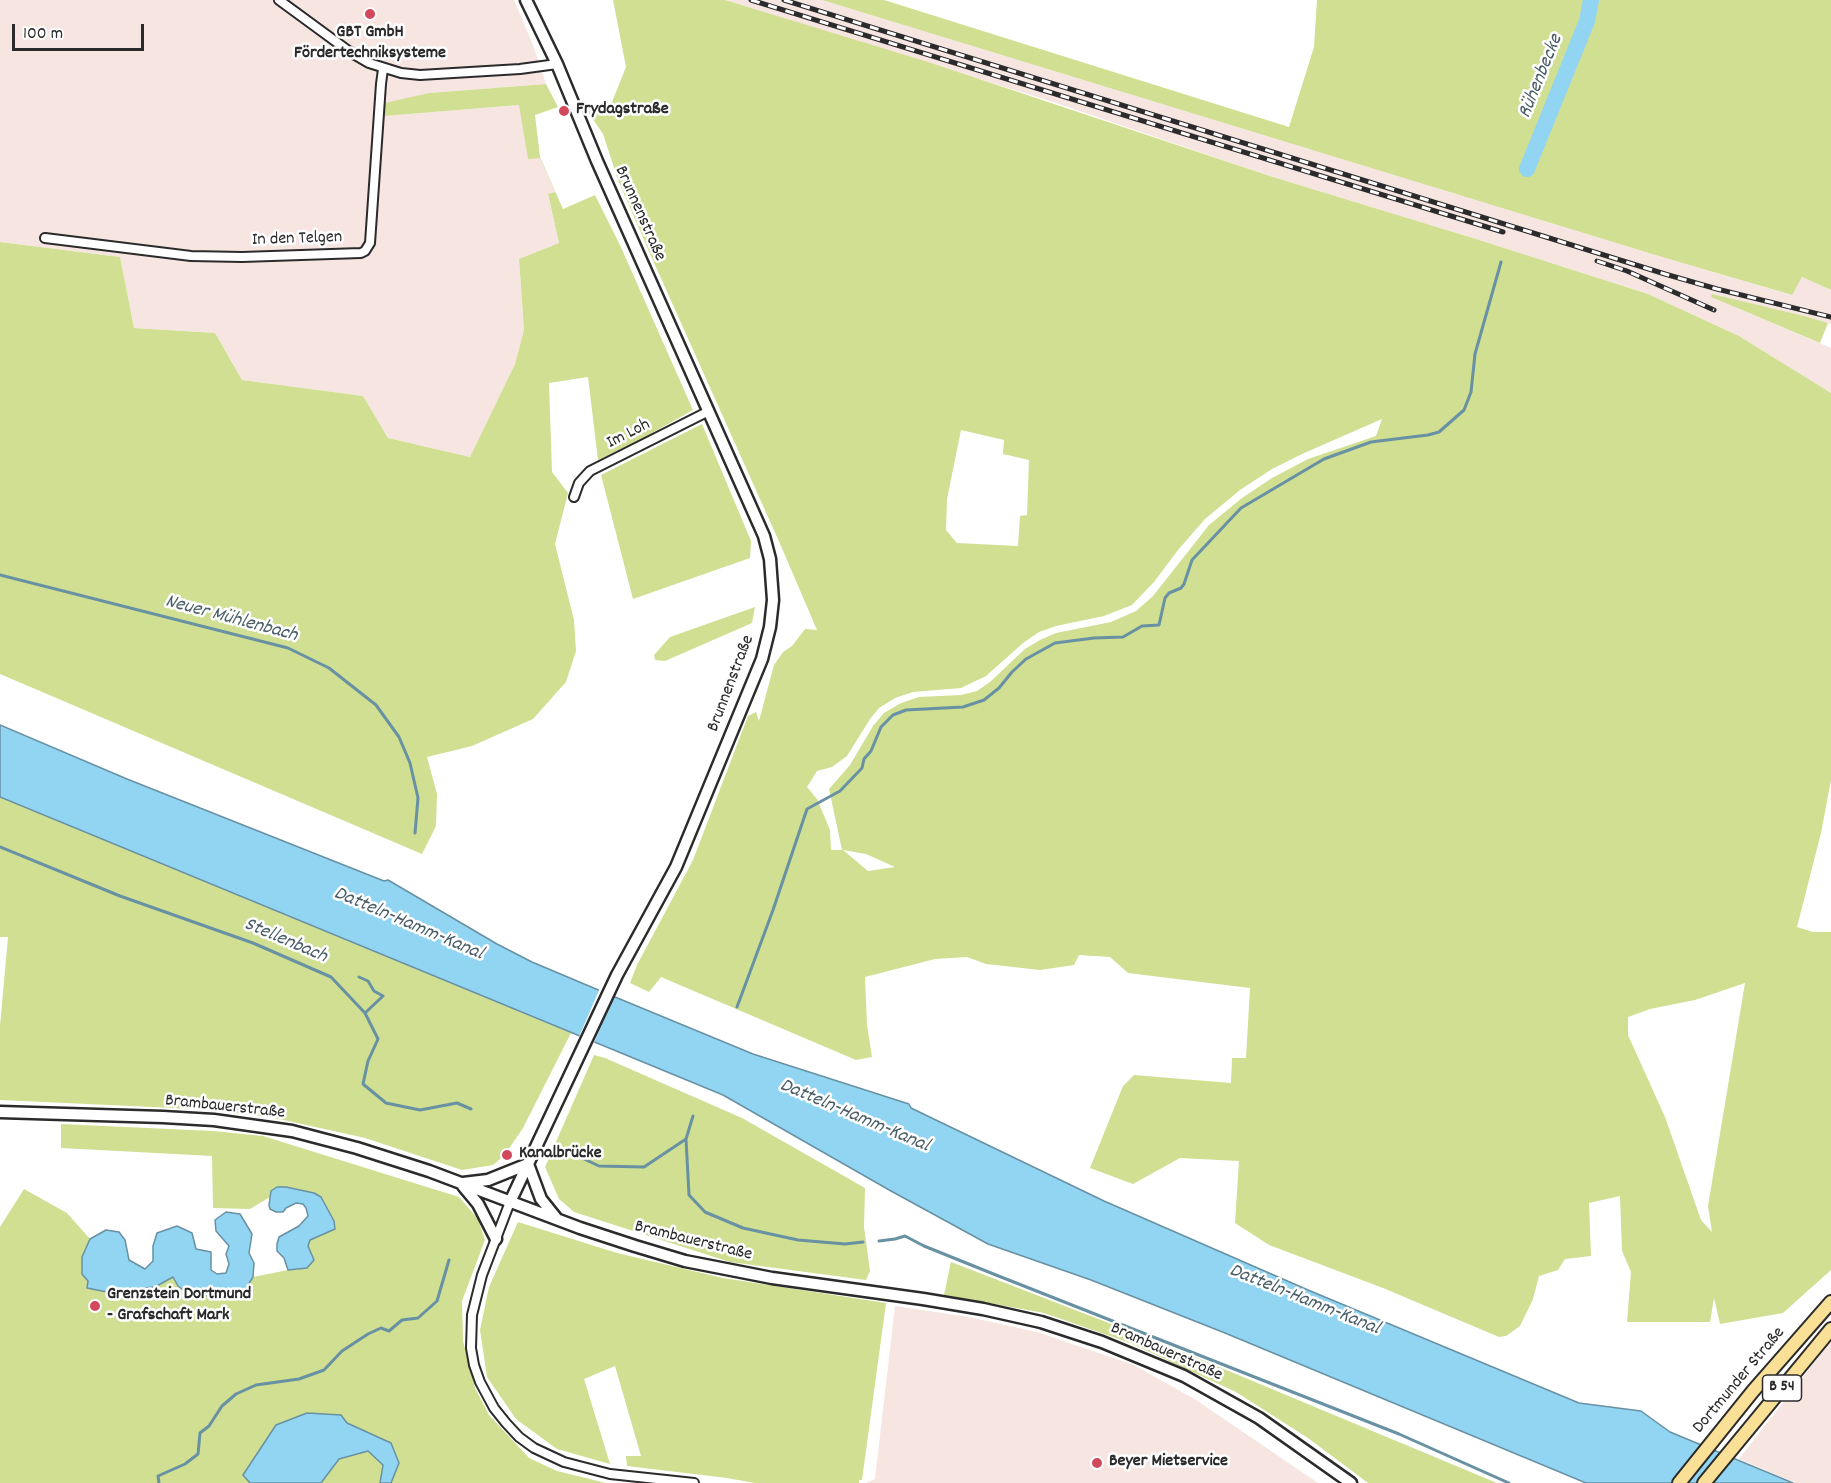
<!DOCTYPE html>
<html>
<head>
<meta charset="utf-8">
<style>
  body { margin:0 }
  #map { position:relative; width:1831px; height:1483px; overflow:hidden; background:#fff; font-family:Dekko,sans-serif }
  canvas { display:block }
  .scale { position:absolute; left:12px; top:24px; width:132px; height:27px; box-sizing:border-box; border:3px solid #2b2b2b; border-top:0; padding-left:8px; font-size:18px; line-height:21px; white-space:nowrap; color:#2b2b2b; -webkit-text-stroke:4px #fff; paint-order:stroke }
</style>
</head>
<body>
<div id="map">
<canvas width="1831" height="1483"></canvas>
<div class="scale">100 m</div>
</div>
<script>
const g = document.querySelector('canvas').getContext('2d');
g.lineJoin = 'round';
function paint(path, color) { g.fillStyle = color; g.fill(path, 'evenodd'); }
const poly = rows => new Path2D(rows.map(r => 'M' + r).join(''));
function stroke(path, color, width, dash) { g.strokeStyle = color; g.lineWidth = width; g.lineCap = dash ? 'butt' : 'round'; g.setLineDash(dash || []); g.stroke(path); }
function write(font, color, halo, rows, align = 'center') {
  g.font = font + ' Dekko,sans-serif'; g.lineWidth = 5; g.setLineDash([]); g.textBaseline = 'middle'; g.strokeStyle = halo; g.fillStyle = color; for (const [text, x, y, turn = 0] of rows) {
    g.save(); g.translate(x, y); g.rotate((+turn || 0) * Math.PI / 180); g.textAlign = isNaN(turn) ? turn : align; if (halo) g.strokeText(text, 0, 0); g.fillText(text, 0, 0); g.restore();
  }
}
paint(poly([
  [0,0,514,0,533,45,546,84,429,93,385,116,520,105,528,159,540,157,555,192,548,195,559,243,519,259,524,330,515,364,470,457,388,438,363,396,242,380,215,333,134,328,120,257,0,242],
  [725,0,822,0,1662,257,1791,295,1802,277,1831,290,1831,324,1808,317,1711,297,1831,348,1831,393,1739,336,1648,294,1476,239,1273,177,1053,102],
  [895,1306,969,1317,1037,1332,1134,1365,1196,1400,1318,1483,866,1483,875,1479],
  [1831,1341,1831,1483,1796,1483,1739,1459]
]), '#f6e5e1');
paint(poly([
  [613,0,725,0,928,62,1273,177,1476,239,1648,294,1739,336,1831,393,1831,780,1821,833,1797,927,1813,932,1831,932,1831,1270,1783,1313,1720,1324,1714,1298,1710,1322,1627,1322,1631,1272,1622,1251,1620,1196,1589,1203,1591,1256,1565,1259,1558,1270,1539,1276,1533,1299,1520,1326,1506,1336,1499,1337,1383,1288,1269,1245,1235,1223,1239,1161,1180,1158,1133,1184,1090,1168,1123,1086,1134,1075,1231,1083,1232,1058,1246,1058,1250,988,1128,973,1110,957,1079,955,1074,965,1040,970,986,964,967,957,935,959,865,977,867,1025,872,1057,856,1060,661,977,649,992,630,983,637,965,693,860,748,716,756,712,759,721,774,665,783,652,792,646,805,629,817,630,781,546,651,256,618,180,603,134,588,112,612,102,626,67],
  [1382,419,1376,436,1308,459,1272,478,1242,498,1209,525,1153,596,1136,611,1111,622,1056,633,1040,640,1025,649,990,682,977,691,961,695,919,697,901,703,884,713,873,726,850,765,829,789,842,850,831,850,830,830,817,799,807,787,817,771,832,767,847,756,870,719,879,708,895,698,913,692,961,688,986,676,1023,643,1039,632,1056,626,1104,616,1132,605,1154,582,1178,550,1205,519,1240,490,1272,469,1302,454],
  [961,430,1004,440,1003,454,1029,460,1027,515,1020,516,1018,546,957,543,946,530,947,499],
  [843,850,866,854,895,867,868,871],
  [1745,983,1708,1206,1712,1232,1701,1220,1665,1117,1628,1035,1628,1017,1650,1009,1695,1000],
  [822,0,884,0,1289,127,1314,47,1317,0,1831,0,1831,290,1802,277,1792,295,1662,257],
  [546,84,558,107,535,115,540,157,563,209,595,195,620,245,693,410,643,438,598,460,588,377,549,383,552,472,568,493,555,544,574,620,576,651,566,682,533,719,472,746,427,757,437,794,436,826,422,854,0,674,0,242,120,257,134,328,215,333,242,380,363,396,388,438,470,457,515,364,524,330,519,259,559,243,548,194,555,192,540,158,528,159,519,105,385,116,385,103,429,93],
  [1712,294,1808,317,1828,323,1820,343,1711,297],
  [702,424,751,541,750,558,633,599,601,475],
  [755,607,752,623,665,661,655,660,654,655,670,637],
  [0,797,571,1033,523,1128,504,1156,493,1165,462,1170,365,1138,270,1117,196,1109,0,1100,0,1026,8,937,0,937],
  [594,1055,605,1058,742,1118,865,1188,864,1227,870,1271,866,1280,730,1262,574,1212,559,1199,545,1167],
  [61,1124,213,1131,263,1136,459,1197,478,1219,485,1240,462,1301,463,1341,475,1388,489,1415,529,1458,557,1471,606,1483,391,1483,399,1463,364,1431,347,1423,243,1474,250,1483,0,1483,0,1227,24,1189,67,1213,90,1239,82,1257,107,1292,155,1287,173,1277,178,1286,194,1298,218,1294,243,1293,253,1277,288,1270,298,1270,310,1240,334,1221,321,1197,302,1190,286,1187,277,1187,271,1191,270,1197,250,1209,213,1208,212,1156,61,1148],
  [518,1222,617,1253,723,1278,886,1303,862,1480,859,1480,859,1483,755,1483,727,1478,627,1466,626,1456,641,1456,615,1366,584,1379,610,1464,557,1449,516,1419,487,1377,480,1330,489,1287],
  [951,1262,1176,1349,1497,1483,1368,1483,1308,1438,1236,1392,1130,1343,1044,1313,944,1295],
  [368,1451,383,1465,380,1483,321,1483,339,1459]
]), '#d0df92');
const water = poly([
  [0,725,127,779,384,881,388,880,497,944,532,962,615,997,753,1054,909,1104,911,1108,1104,1201,1308,1290,1579,1403,1641,1411,1670,1432,1793,1483,1586,1483,1225,1333,1091,1280,988,1244,891,1191,723,1095,0,797,0,725],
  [277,1187,286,1187,314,1193,321,1197,334,1221,335,1229,310,1240,308,1246,314,1260,307,1268,288,1270,284,1258,277,1251,277,1244,279,1237,299,1226,308,1216,306,1208,303,1204,296,1203,286,1208,283,1212,276,1212,270,1209,269,1205,271,1191,277,1187],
  [226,1212,240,1214,252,1234,249,1253,254,1263,253,1277,243,1293,218,1294,194,1298,178,1286,173,1277,155,1287,107,1292,87,1288,88,1281,82,1274,82,1257,90,1239,106,1230,119,1232,125,1240,129,1260,145,1269,153,1261,153,1246,157,1233,177,1226,192,1233,196,1249,211,1252,211,1270,217,1274,226,1273,229,1264,226,1254,229,1246,216,1231,215,1220,226,1212],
  [307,1413,341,1415,347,1423,391,1443,399,1463,391,1483,380,1483,383,1465,368,1451,339,1459,321,1483,250,1483,243,1475,276,1425,307,1413]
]);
paint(water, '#91d5f3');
stroke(water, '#6891a3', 1.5);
paint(poly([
  [600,988,615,994,593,1045,578,1039]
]), '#fff');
stroke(poly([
  [0,575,288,648,329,668,376,705,399,737,410,763,418,798,415,833],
  [0,847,120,896,253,943,331,977,365,1013,378,1039,368,1061,363,1084,386,1103,420,1110,457,1103,471,1109],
  [359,977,368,981,374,991,383,996,365,1013],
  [737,1007,773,910,807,809,840,791,862,768,864,759,871,751,881,727,893,715,906,710,963,707,984,700,999,688,1012,672,1026,659,1055,643,1094,638,1123,637,1142,626,1159,625,1165,598,1169,593,1181,588,1184,584,1192,560,1241,508,1324,459,1371,442,1428,435,1439,432,1464,410,1471,392,1475,354,1501,262],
  [693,1116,686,1139,689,1195,705,1212,743,1228,798,1240,845,1244,863,1242],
  [563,1149,599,1166,644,1167,686,1139],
  [879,1241,895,1239,905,1236,924,1246,996,1275,1399,1434,1509,1483],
  [159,1483,158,1476,185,1464,198,1454,200,1433,209,1426,222,1406,236,1394,256,1385,299,1379,324,1370,342,1351,368,1334,381,1328,389,1331,402,1320,418,1318,437,1301,449,1260]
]), '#6891a3', 3);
stroke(poly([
  [1527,169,1587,21,1591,0]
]), '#91d5f3', 16);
const street = poly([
  [279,0,350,52,369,63,401,73,420,75,520,69,557,64],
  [45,238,191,256,242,257,361,253,365,251,370,243,381,84,383,69],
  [574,497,579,483,590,471,709,411],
  [510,1202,482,1275,472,1315,471,1348,474,1365,480,1382,494,1408,506,1423,519,1437,534,1448,564,1462,610,1474,694,1483]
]);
const secondary = poly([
  [0,1112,163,1117,214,1120,292,1131,357,1148,382,1156,429,1171,580,1228,635,1246,685,1261,772,1278,923,1299,983,1309,1041,1322,1102,1342,1184,1376,1259,1418,1351,1483],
  [528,1164,541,1199,557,1219],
  [463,1183,488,1180,528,1164],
  [463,1186,478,1204,496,1239],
  [510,1202,617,975,676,867,762,659,770,627,773,600,770,559,764,536,597,161,557,64,526,0]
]);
const primary = poly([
  [1679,1483,1753,1391,1831,1302],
  [1704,1483,1831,1329]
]);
stroke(street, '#2b2b2b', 12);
stroke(secondary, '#2b2b2b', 15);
stroke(primary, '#2b2b2b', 16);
stroke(street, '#fff', 8);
stroke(secondary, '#fff', 10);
stroke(primary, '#fadf96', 12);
const rail = poly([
  [751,0,1503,232],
  [784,0,1665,274,1717,289,1831,317],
  [1597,261,1627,271,1714,310]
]);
stroke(rail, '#2b2b2b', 5);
stroke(rail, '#fff', 3, [9]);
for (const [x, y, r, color] of [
  [370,14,6,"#d1495b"],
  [564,111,6,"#d1495b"],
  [507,1155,6,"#d1495b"],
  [95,1306,6,"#d1495b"],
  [1097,1463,6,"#d1495b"]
]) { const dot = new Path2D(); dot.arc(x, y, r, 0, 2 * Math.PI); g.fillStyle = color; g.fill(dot); stroke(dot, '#fff', 2); }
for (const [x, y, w] of [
  [1782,1388,39]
]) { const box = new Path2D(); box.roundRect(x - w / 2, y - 13, w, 26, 4.5); g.fillStyle = '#fff'; g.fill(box); stroke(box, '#2b2b2b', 1.5); }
write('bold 16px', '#2b2b2b', null, [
  ["B 54",1782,1388]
]);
write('bold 18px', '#2b2b2b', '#fff', [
  ["GBT GmbH",370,34,"center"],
  ["Fördertechniksysteme",370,55,"center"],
  ["Frydagstraße",576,111],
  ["Kanalbrücke",519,1155],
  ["Grenzstein Dortmund",107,1296],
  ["- Grafschaft Mark",107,1317],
  ["Beyer Mietservice",1109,1463]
], 'left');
write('18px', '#2b2b2b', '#fff', [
  ["Brunnenstraße",639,214,66],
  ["In den Telgen",297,240,-2],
  ["Im Loh",629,435,-27],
  ["Brunnenstraße",732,684,-69],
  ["Brambauerstraße",225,1108,6],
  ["Brambauerstraße",693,1242,14],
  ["Brambauerstraße",1166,1353,24],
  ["Dortmunder Straße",1740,1381,-50]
]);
write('italic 20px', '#4a5e67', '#fff', [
  ["Rühenbecke",1542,77,-68],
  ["Neuer Mühlenbach",231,620,15],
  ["Datteln-Hamm-Kanal",408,925,23],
  ["Stellenbach",285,942,23],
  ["Datteln-Hamm-Kanal",854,1117,23],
  ["Datteln-Hamm-Kanal",1304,1301,22]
]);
</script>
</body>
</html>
